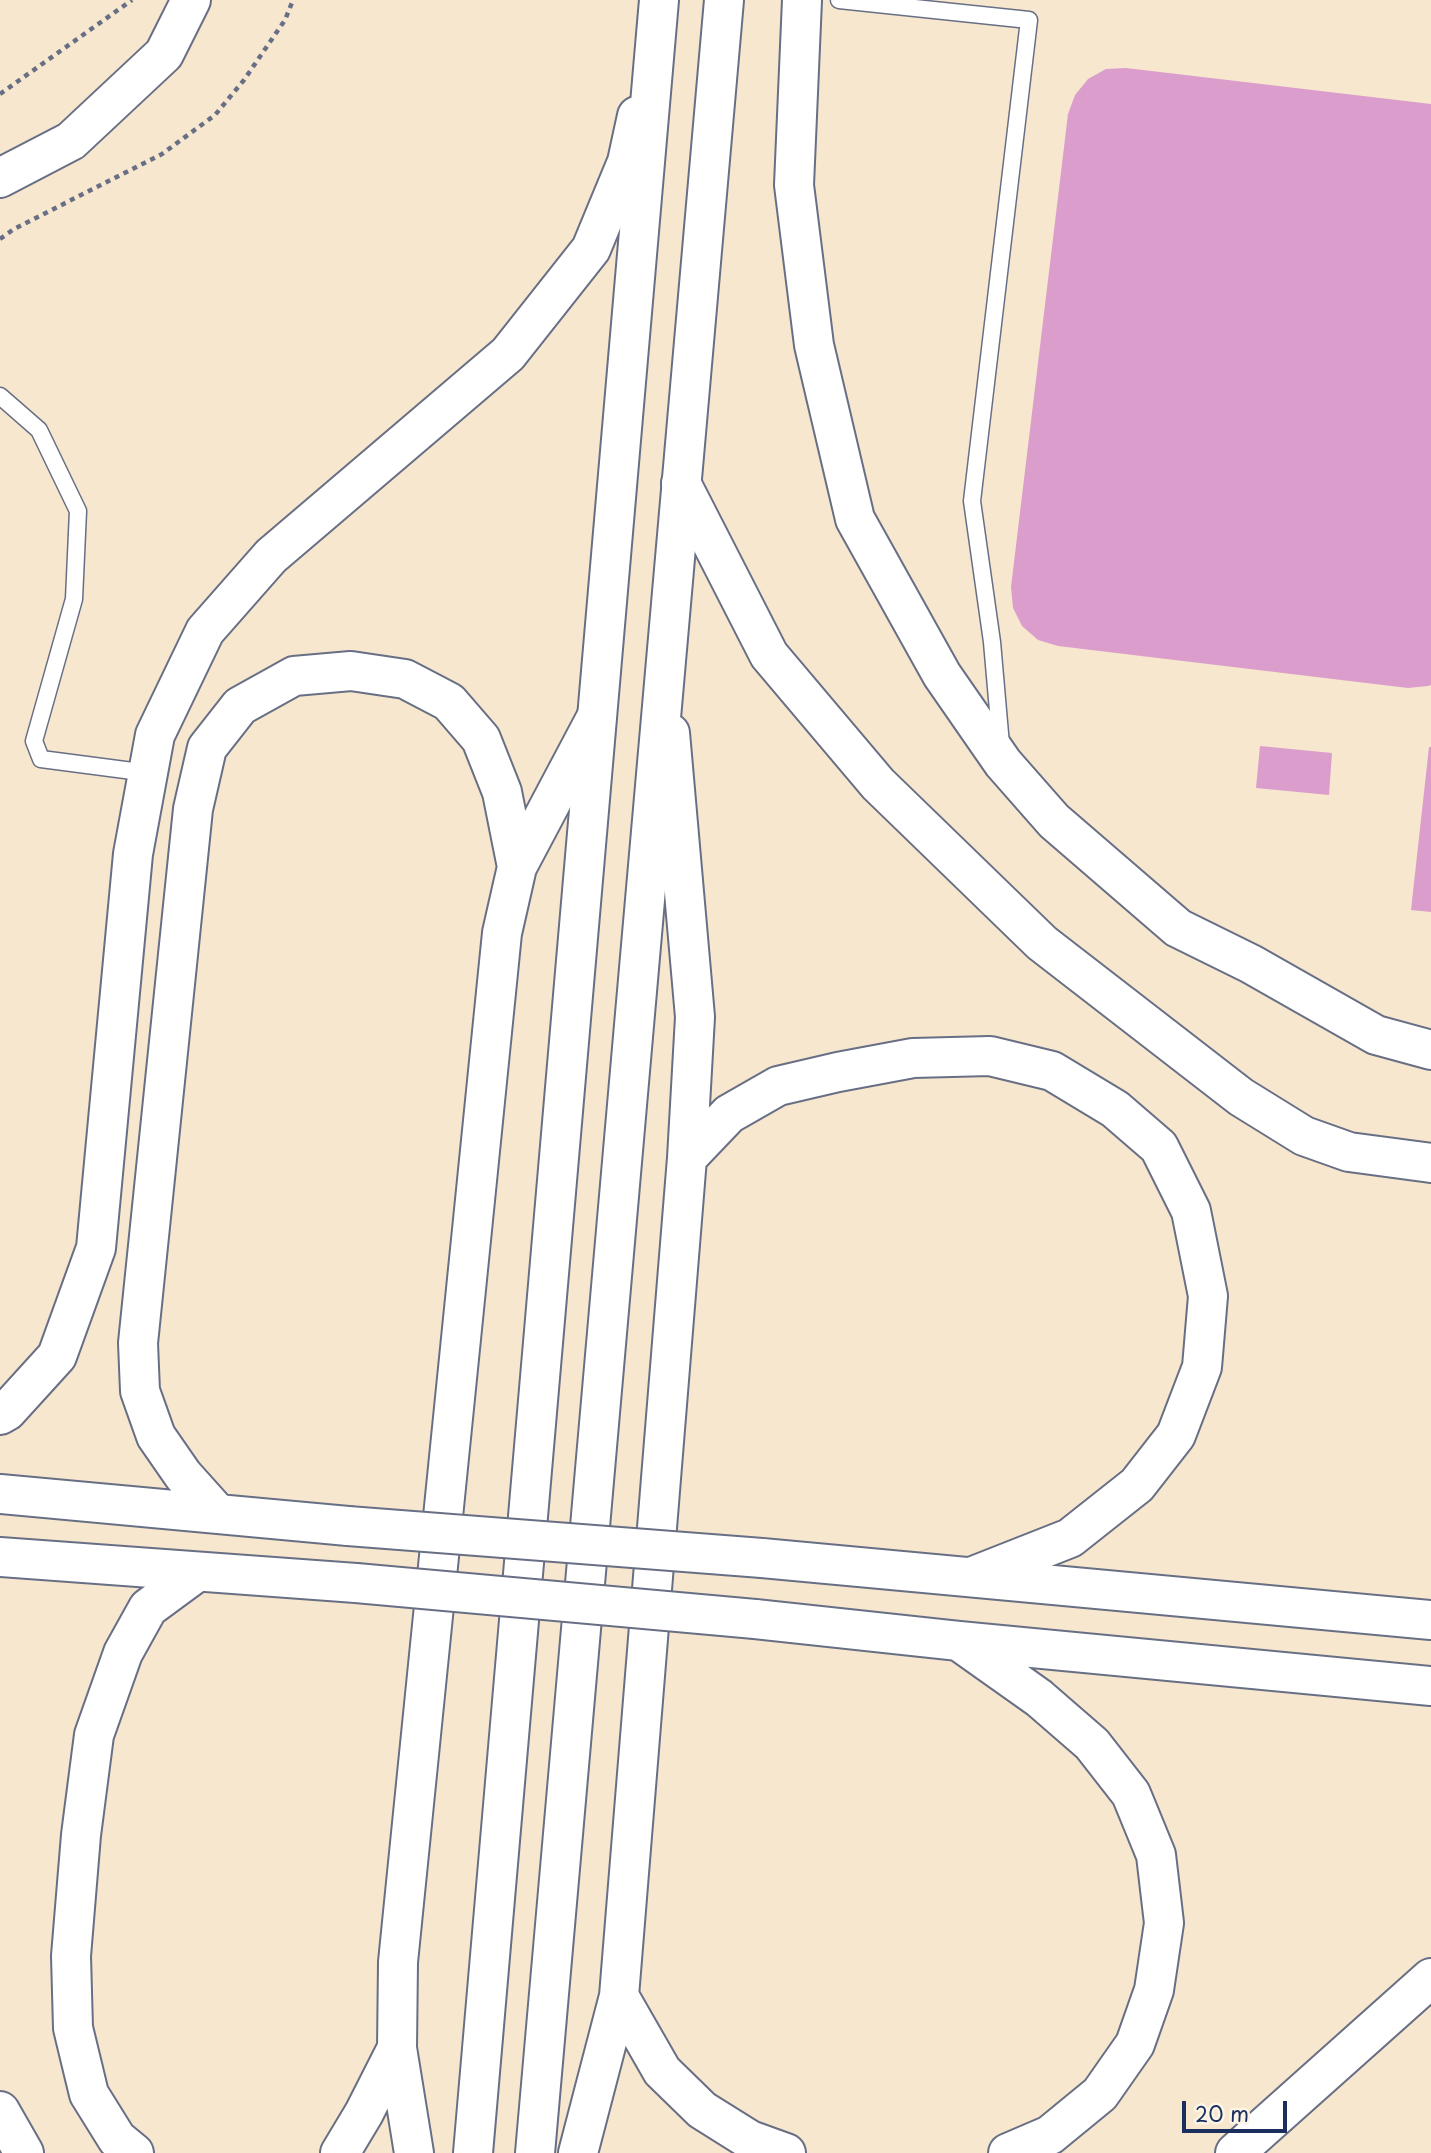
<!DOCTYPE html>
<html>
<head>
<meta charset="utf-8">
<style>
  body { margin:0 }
  #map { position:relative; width:1431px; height:2153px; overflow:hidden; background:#f6e7ce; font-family:"Playpen Sans",sans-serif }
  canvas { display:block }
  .scale { position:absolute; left:1182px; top:2101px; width:105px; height:32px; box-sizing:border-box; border:4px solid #1b2f5e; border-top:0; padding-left:9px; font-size:21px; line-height:24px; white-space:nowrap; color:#1b2f5e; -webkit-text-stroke:5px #fcf5e5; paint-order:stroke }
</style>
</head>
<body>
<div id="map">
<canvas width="1431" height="2153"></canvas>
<div class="scale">20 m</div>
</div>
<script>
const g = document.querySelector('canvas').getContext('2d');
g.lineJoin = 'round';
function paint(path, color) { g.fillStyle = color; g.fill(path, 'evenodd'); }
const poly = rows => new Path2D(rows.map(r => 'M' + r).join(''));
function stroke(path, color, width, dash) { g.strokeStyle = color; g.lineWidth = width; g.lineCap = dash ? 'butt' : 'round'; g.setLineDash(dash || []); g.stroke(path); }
paint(poly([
  [1126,68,1431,104,1431,685,1428,686,1408,688,1058,646,1038,640,1022,626,1013,608,1011,587,1068,114,1075,95,1088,79,1106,69],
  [1260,746,1332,753,1329,795,1256,788],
  [1429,747,1431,747,1431,912,1411,910]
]), '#db9ecc');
const service = poly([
  [839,0,1029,20,972,501,992,642,1001,745],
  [0,396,39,430,78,511,74,599,34,741,41,759,148,773]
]);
const tertiary = poly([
  [802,0,794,185,814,345,855,519,942,675,1003,763,1054,821,1178,928,1251,964,1376,1035,1431,1050],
  [0,178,71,141,164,54,191,0]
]);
const secondary = poly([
  [681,483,769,655,878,784,1042,943,1241,1097,1304,1136,1349,1152,1431,1163],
  [687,1158,729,1114,778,1086,838,1072,913,1058,990,1056,1052,1071,1115,1109,1159,1147,1191,1211,1208,1296,1202,1367,1176,1435,1137,1485,1070,1538,971,1577],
  [0,1415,7,1411,57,1356,96,1248,133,854,155,735,205,631,271,556,508,354,591,249,627,162,637,116],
  [0,1494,348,1526],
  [218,1514,183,1475,156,1436,140,1391,138,1343,193,809,207,748,240,706,294,676,351,671,405,679,449,702,481,739,502,792,517,867],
  [0,1557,356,1583],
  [762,1558,1431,1620],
  [755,1619,959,1641,1431,1686],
  [960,1642,1039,1698,1092,1744,1131,1794,1156,1855,1164,1923,1154,1990,1135,2044,1100,2094,1050,2135,1008,2153],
  [619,1996,662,2071,702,2110,750,2140,786,2153],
  [0,2111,24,2153],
  [134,2153,117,2139,89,2094,73,2028,71,1956,81,1835,94,1735,123,1653,148,1608,197,1572],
  [340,2153,364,2113,397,2048],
  [414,2153,397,2048,398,1962,502,933,517,867,597,716],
  [578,2153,619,1996,687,1158,695,1017,670,733],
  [1235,2153,1431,1978]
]);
const primary = poly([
  [473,2153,659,0],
  [535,2153,724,0]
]);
stroke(service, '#686f85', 19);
stroke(tertiary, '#686f85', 42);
stroke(secondary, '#686f85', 42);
stroke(primary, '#686f85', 42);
stroke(poly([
  [0,94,132,0],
  [0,239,14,229,162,154,215,115,244,80,285,20,293,0]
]), '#686f85', 4.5, [5, 5]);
stroke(service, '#fff', 16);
stroke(tertiary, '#fff', 38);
stroke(secondary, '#fff', 38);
stroke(primary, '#fff', 38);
const secondaryBridge = poly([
  [348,1526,762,1558],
  [356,1583,755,1619]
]);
stroke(secondaryBridge, '#686f85', 42, []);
stroke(secondaryBridge, '#fff', 38);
</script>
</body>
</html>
